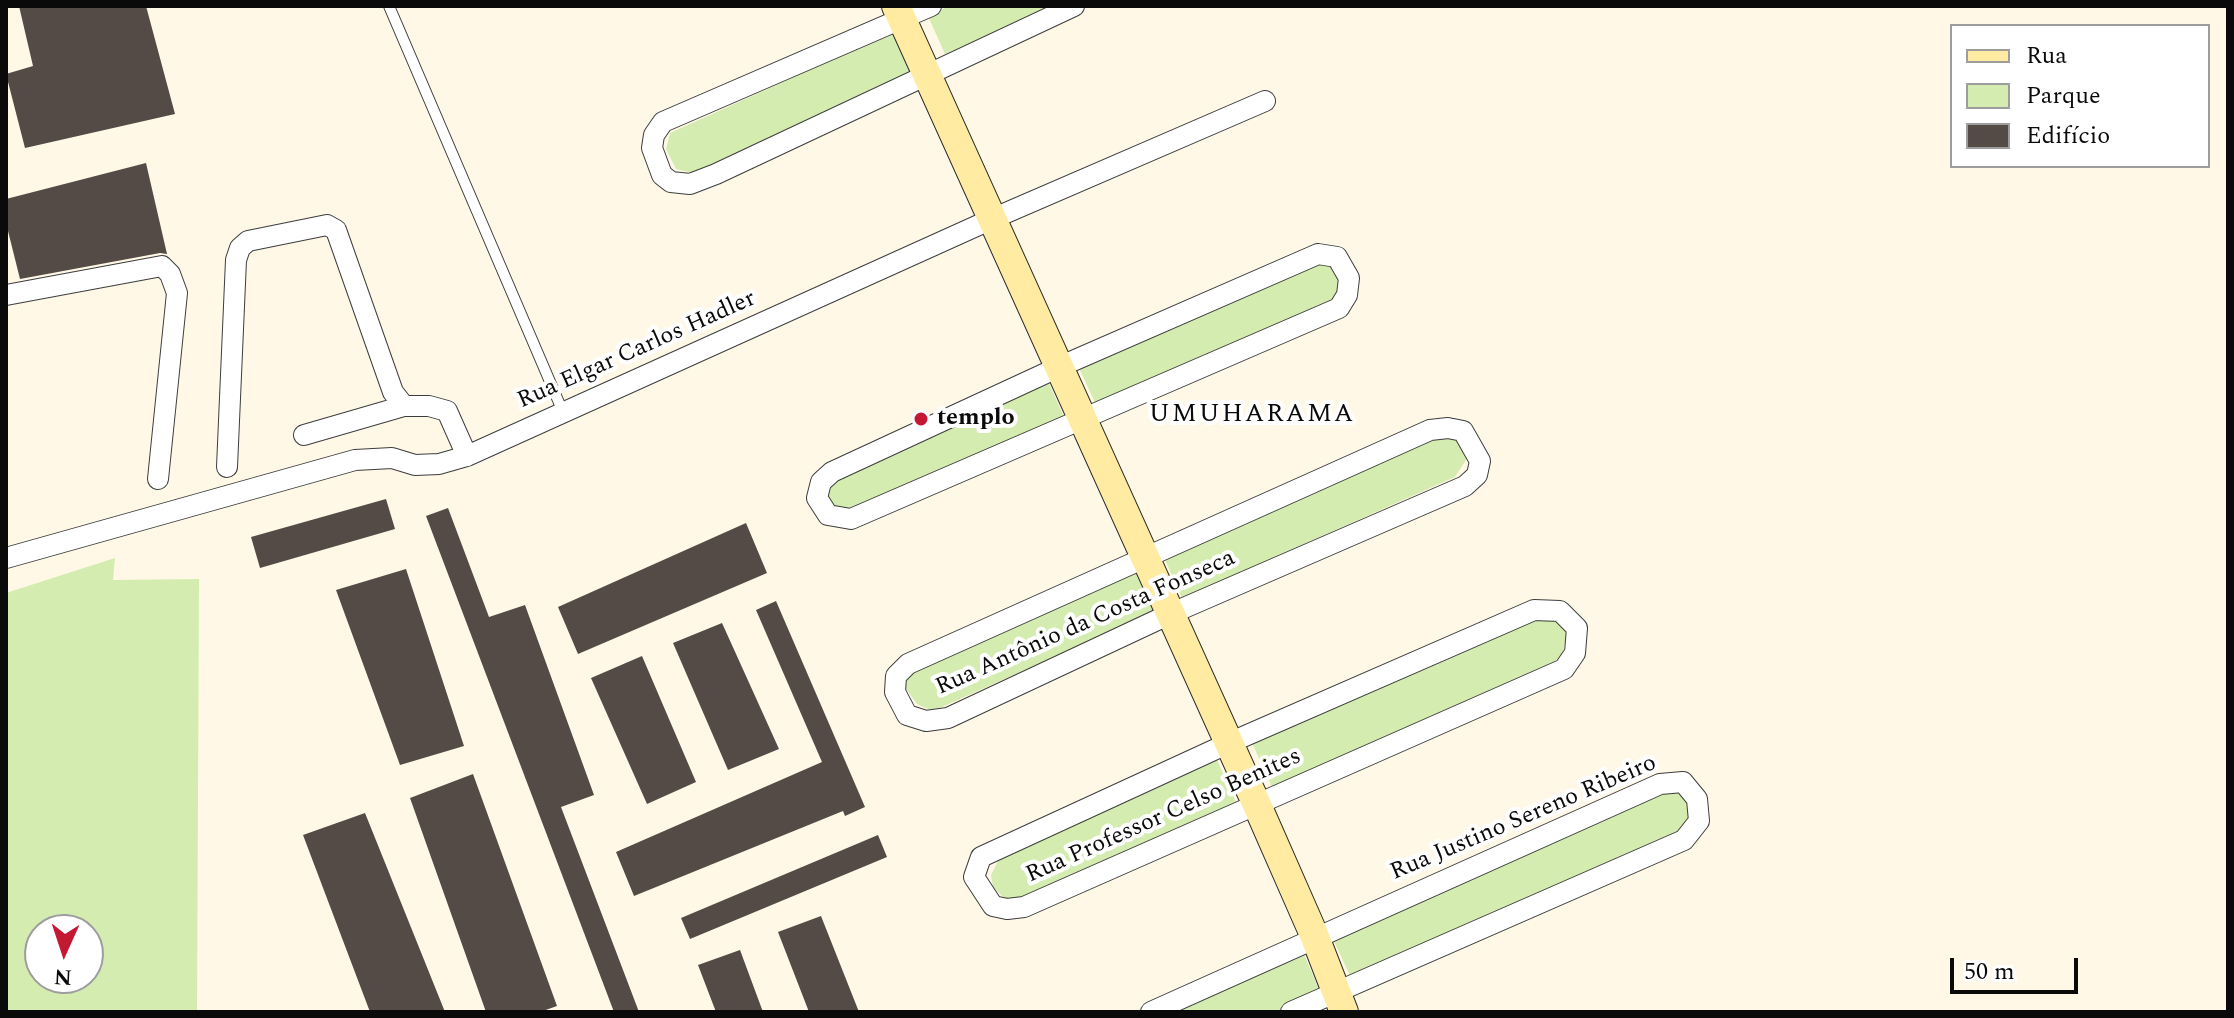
<!DOCTYPE html>
<html>
<head>
<meta charset="utf-8">
<style>
  body { margin:0 }
  #map { position:relative; width:2234px; height:1018px; overflow:hidden; background:#fff8e7; font-family:Spectral,serif }
  canvas { display:block }
  .frame { position:absolute; inset:0; border:8px solid #0a0a0a; pointer-events:none }
  .legend { position:absolute; left:1950px; top:24px; width:260px; height:144px; box-sizing:border-box; background:#fff; border:2px solid #9d9d9d; margin:0; padding:10px 14px; list-style:none; font-size:24px; color:#0a0a0a }
  .legend li { display:flex; align-items:center; gap:16px; height:40px }
  .legend b { width:40px; border:2px solid #9d9d9d }
  .north { position:absolute; left:24px; top:914px; width:80px; height:80px; box-sizing:border-box; background:#fff; border:2px solid #9d9d9d; border-radius:50%; rotate:183deg; font-size:22px; font-weight:700; line-height:32px; text-align:center; color:#0a0a0a }
  .north::after { content:''; display:block; margin:auto; width:28px; height:36px; background:#c41932; clip-path:polygon(50% 0,100% 100%,50% 72%,0 100%) }
  .scale { position:absolute; left:1950px; top:958px; width:128px; height:36px; box-sizing:border-box; border:4px solid #0a0a0a; border-top:0; padding-left:10px; font-size:24px; line-height:28px; white-space:nowrap; color:#0a0a0a; -webkit-text-stroke:6px #fff; paint-order:stroke }
</style>
</head>
<body>
<div id="map">
<canvas width="2234" height="1018"></canvas>
<div class="frame"></div>
<ul class="legend">
<li><b style="height:10px;background:#ffeca2"></b>Rua</li>
<li><b style="height:22px;background:#d4ecaf"></b>Parque</li>
<li><b style="height:22px;background:#544a46"></b>Edifício</li>
</ul>
<div class="north">N</div>
<div class="scale">50 m</div>
</div>
<script>
const g = document.querySelector('canvas').getContext('2d');
g.lineJoin = 'round';
function paint(path, color) { g.fillStyle = color; g.fill(path, 'evenodd'); }
const poly = rows => new Path2D(rows.map(r => 'M' + r).join(''));
function stroke(path, color, width, dash) { g.strokeStyle = color; g.lineWidth = width; g.lineCap = dash ? 'butt' : 'round'; g.setLineDash(dash || []); g.stroke(path); }
function write(font, color, halo, rows, align = 'center') {
  g.font = font + ' Spectral,serif'; g.lineWidth = 8; g.setLineDash([]); g.textBaseline = 'middle'; g.strokeStyle = halo; g.fillStyle = color; for (const [text, x, y, turn = 0] of rows) {
    g.save(); g.translate(x, y); g.rotate((+turn || 0) * Math.PI / 180); g.textAlign = isNaN(turn) ? turn : align; if (halo) g.strokeText(text, 0, 0); g.fillText(text, 0, 0); g.restore();
  }
}
paint(poly([
  [949,6,1054,6,945,54,928,16],
  [896,31,914,72,692,173,676,169,666,149,670,133],
  [1319,261,1335,265,1343,279,1341,294,1329,304,1097,407,1079,368],
  [1047,379,1064,417,851,513,832,510,822,497,825,485],
  [1433,436,1459,439,1469,455,1455,477,1182,598,1163,555],
  [115,558,113,580,199,579,197,1012,6,1012,6,593],
  [40,930,88,930,88,978,40,978],
  [1140,565,1160,609,942,707,930,710,917,704,904,686,914,667],
  [1536,617,1558,617,1568,632,1562,654,1555,661,1272,787,1252,743],
  [1217,760,1236,802,1020,899,1004,898,993,887,991,875,999,859],
  [1660,790,1681,792,1693,801,1690,817,1677,833,1352,980,1333,939],
  [1303,952,1320,992,1275,1012,1169,1012]
]), '#d4ecaf');
paint(poly([
  [19,6,146,6,175,114,25,148,6,74,33,66],
  [146,163,167,254,160,253,20,279,6,223,6,199],
  [386,499,395,529,260,568,251,537],
  [448,508,489,617,525,605,594,795,561,807,639,1012,614,1012,426,516],
  [746,523,767,573,578,654,558,607],
  [406,569,464,746,400,765,336,590],
  [776,601,865,807,845,816,843,811,634,896,616,852,822,762,756,610],
  [722,623,779,749,728,770,673,643],
  [642,656,696,782,647,804,591,678],
  [473,774,557,1006,540,1012,486,1012,410,798],
  [365,813,445,1012,370,1012,303,835],
  [878,835,887,857,690,939,681,918],
  [821,916,859,1012,809,1012,778,932],
  [740,950,763,1012,716,1012,698,965]
]), '#544a46');
const lane = poly([
  [389,6,563,412]
]);
const street = poly([
  [931,6,663,122,654,135,652,148,662,175,671,182,690,184,716,174,1074,6],
  [1318,254,1337,257,1349,278,1347,295,1339,308,851,519,828,515,817,498,821,482,832,472,1059,367,1318,254],
  [6,295,162,266,170,274,177,293,158,479],
  [1448,428,1463,431,1480,461,1477,475,1465,486,1170,614,948,718,926,721,907,715,895,692,896,676,908,664,1430,430,1448,428],
  [304,435,404,406],
  [227,467,236,260,240,248,248,241,327,225,336,230,393,392,404,406,429,406,447,411,467,456],
  [6,558,355,460,392,458,415,465,439,464,467,456,992,219,1265,101],
  [1534,610,1560,611,1577,628,1575,653,1564,669,1024,907,1007,909,993,906,974,877,981,857,1229,743,1534,610],
  [1151,1012,1660,784,1683,782,1697,799,1699,821,1684,840,1291,1012]
]);
const secondary = poly([
  [896,6,1257,805,1315,937,1344,1012]
]);
stroke(lane, '#3d3d3d', 12);
stroke(street, '#3d3d3d', 22);
stroke(secondary, '#2c2c2c', 30);
stroke(lane, '#fff', 10);
stroke(street, '#fff', 20);
stroke(secondary, '#ffeca2', 28);
for (const [x, y, r, color] of [
  [921,419,8,"#c41932"]
]) { const dot = new Path2D(); dot.arc(x, y, r, 0, 2 * Math.PI); g.fillStyle = color; g.fill(dot); stroke(dot, '#fff', 3); }
write('24px', '#0a0a0a', '#fff', [
  ["Rua Elgar Carlos Hadler",637,351,-24],
  ["Rua Antônio da Costa Fonseca",1086,624,-24],
  ["Rua Professor Celso Benites",1164,817,-24],
  ["Rua Justino Sereno Ribeiro",1524,819,-23]
]);
write('bold 24px', '#0a0a0a', '#fff', [
  ["templo",937,419]
], 'left');
g.letterSpacing = '2px';
write('26px', '#0a0a0a', '#fff', [
  ["UMUHARAMA",1252,416]
]);
g.letterSpacing = '0px';
</script>
</body>
</html>
